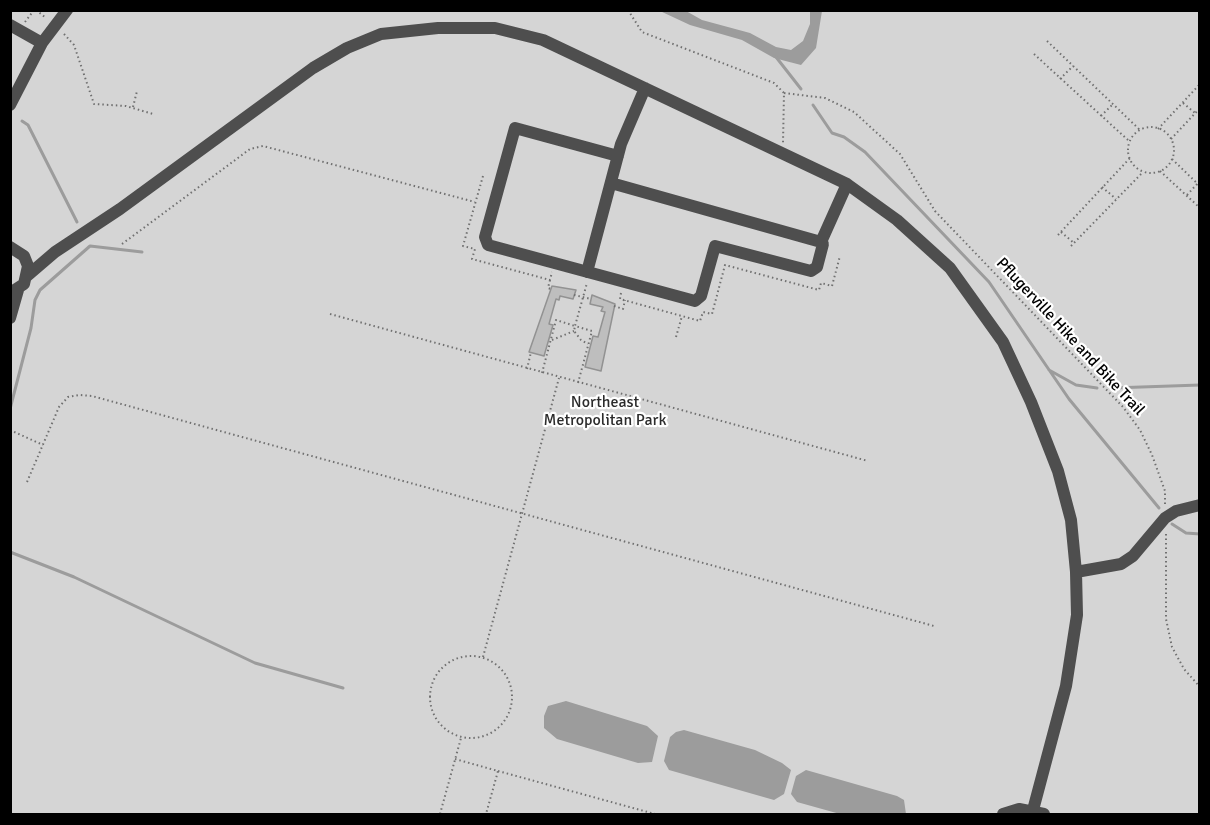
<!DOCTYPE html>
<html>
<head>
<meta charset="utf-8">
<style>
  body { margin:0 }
  #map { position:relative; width:1210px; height:825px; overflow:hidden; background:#fff; font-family:Signika,sans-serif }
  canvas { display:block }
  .frame { position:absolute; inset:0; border:12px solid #000; pointer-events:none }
</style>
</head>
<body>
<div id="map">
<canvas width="1210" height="825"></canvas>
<div class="frame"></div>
</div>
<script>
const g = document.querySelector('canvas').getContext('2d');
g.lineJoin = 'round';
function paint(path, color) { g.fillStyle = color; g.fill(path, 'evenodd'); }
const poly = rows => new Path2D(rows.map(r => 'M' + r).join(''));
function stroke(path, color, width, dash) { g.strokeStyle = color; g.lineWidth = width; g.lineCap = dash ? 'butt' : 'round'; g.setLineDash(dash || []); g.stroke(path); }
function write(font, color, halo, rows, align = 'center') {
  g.font = font + ' Signika,sans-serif'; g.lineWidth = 4.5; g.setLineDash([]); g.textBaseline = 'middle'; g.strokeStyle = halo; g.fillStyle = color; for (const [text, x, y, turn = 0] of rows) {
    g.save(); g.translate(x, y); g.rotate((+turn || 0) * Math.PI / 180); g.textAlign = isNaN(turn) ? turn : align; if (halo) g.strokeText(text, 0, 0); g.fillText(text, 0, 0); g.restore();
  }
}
paint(poly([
  [11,11,1199,11,1199,814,11,814]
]), '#d5d5d5');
paint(poly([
  [660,11,686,11,702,20,750,33,776,47,791,50,803,41,810,24,810,11,822,11,816,48,801,65,774,58,742,40,690,25],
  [566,701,647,726,658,736,652,762,638,763,557,739,544,728,544,716,548,706],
  [684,730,755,750,782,763,791,770,784,794,774,800,669,770,664,761,670,737,676,732],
  [806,770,897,796,904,800,906,814,840,814,797,802,791,794,796,776]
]), '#9c9c9c');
stroke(poly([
  [776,57,801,89],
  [813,105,832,133,844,137,865,152,989,282,1069,399,1159,508],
  [22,121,28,125,77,222],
  [1049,370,1076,385,1097,388],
  [1112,388,1200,385],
  [10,409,31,328,35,300,40,290,90,246,142,252],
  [1172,524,1186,533,1200,534],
  [10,552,74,577,255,663,343,688]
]), '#9c9c9c', 3);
const building = poly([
  [552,286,576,290,573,299,560,296,559,300,556,299,549,324,553,325,544,356,529,352,552,286],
  [592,295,615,304,601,371,585,367,593,336,598,337,605,312,601,311,603,307,590,304,592,295]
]);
paint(building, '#bebebe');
stroke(building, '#929292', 1.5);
stroke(poly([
  [36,10,46,18],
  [628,10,642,32,774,83,784,93,783,143],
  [25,22,34,10],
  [64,34,74,45,94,104,126,106,153,114],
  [1047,41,1140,130],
  [1034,54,1129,141],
  [1060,79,1073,66],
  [784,93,825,98,854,112,900,154,935,211,1123,407,1140,430,1152,455,1165,491,1165,505],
  [1183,103,1195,113],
  [133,107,137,91],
  [1101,116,1113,104],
  '1128 150a23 23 0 1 1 46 0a23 23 0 1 1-46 0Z',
  [1158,129,1200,84],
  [1171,139,1200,108],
  [1172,159,1200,186],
  [1160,171,1200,208],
  [483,176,463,246,475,249,472,259,550,280,552,272],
  [1102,187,1116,199],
  [1187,195,1197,184],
  [1061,232,1074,243],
  [1058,235,1130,158],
  [122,244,250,149,263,146,475,202],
  [1071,246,1143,172],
  [550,280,548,288,551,289],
  [621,293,620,299,700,321,703,312,712,314,725,265,819,290,821,283,832,286,840,256],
  [574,295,591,299],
  [614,306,623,309,625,300],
  [330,314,868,461],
  [676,337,682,316],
  [552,340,574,331],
  [527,369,531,352],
  [542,373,556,320,575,326,574,331,581,340,588,344],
  [578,383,592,331,575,326,587,283],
  [10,430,43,445],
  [27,482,59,407,68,397,80,395,92,396,934,626],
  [1166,534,1166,619,1172,647,1184,669,1200,687],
  '430 697a41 41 0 1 1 82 0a41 41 0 1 1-82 0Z',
  [483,657,559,378],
  [455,759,498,771,486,814],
  [498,771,655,814],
  [440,814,461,738]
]), '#707070', 2, [1.5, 3]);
stroke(poly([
  [10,25,42,43],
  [10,105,42,43,67,10],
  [611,183,821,242,823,244,817,267,811,271,715,246,701,296,695,301,488,245,485,237,515,128,618,156],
  [821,242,847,184],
  [10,247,24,256,28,266,24,284,10,293],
  [587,272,621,144,645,88],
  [27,276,55,252,120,209,313,68,347,48,381,34,438,28,495,28,543,40,847,184,897,220,950,268,1003,342,1031,402,1058,471,1071,520,1076,572,1077,615,1066,686,1033,810],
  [10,318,18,290],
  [1076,572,1121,564,1133,556,1165,518,1176,511,1200,505],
  [1003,814,1019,809,1044,814]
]), '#4e4e4e', 12);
write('16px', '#000', '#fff', [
  ["Pflugerville Hike and Bike Trail",1070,337,47]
]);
write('16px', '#2c2c2c', '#fff', [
  ["Northeast",605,403],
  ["Metropolitan Park",605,421]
]);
</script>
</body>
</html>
